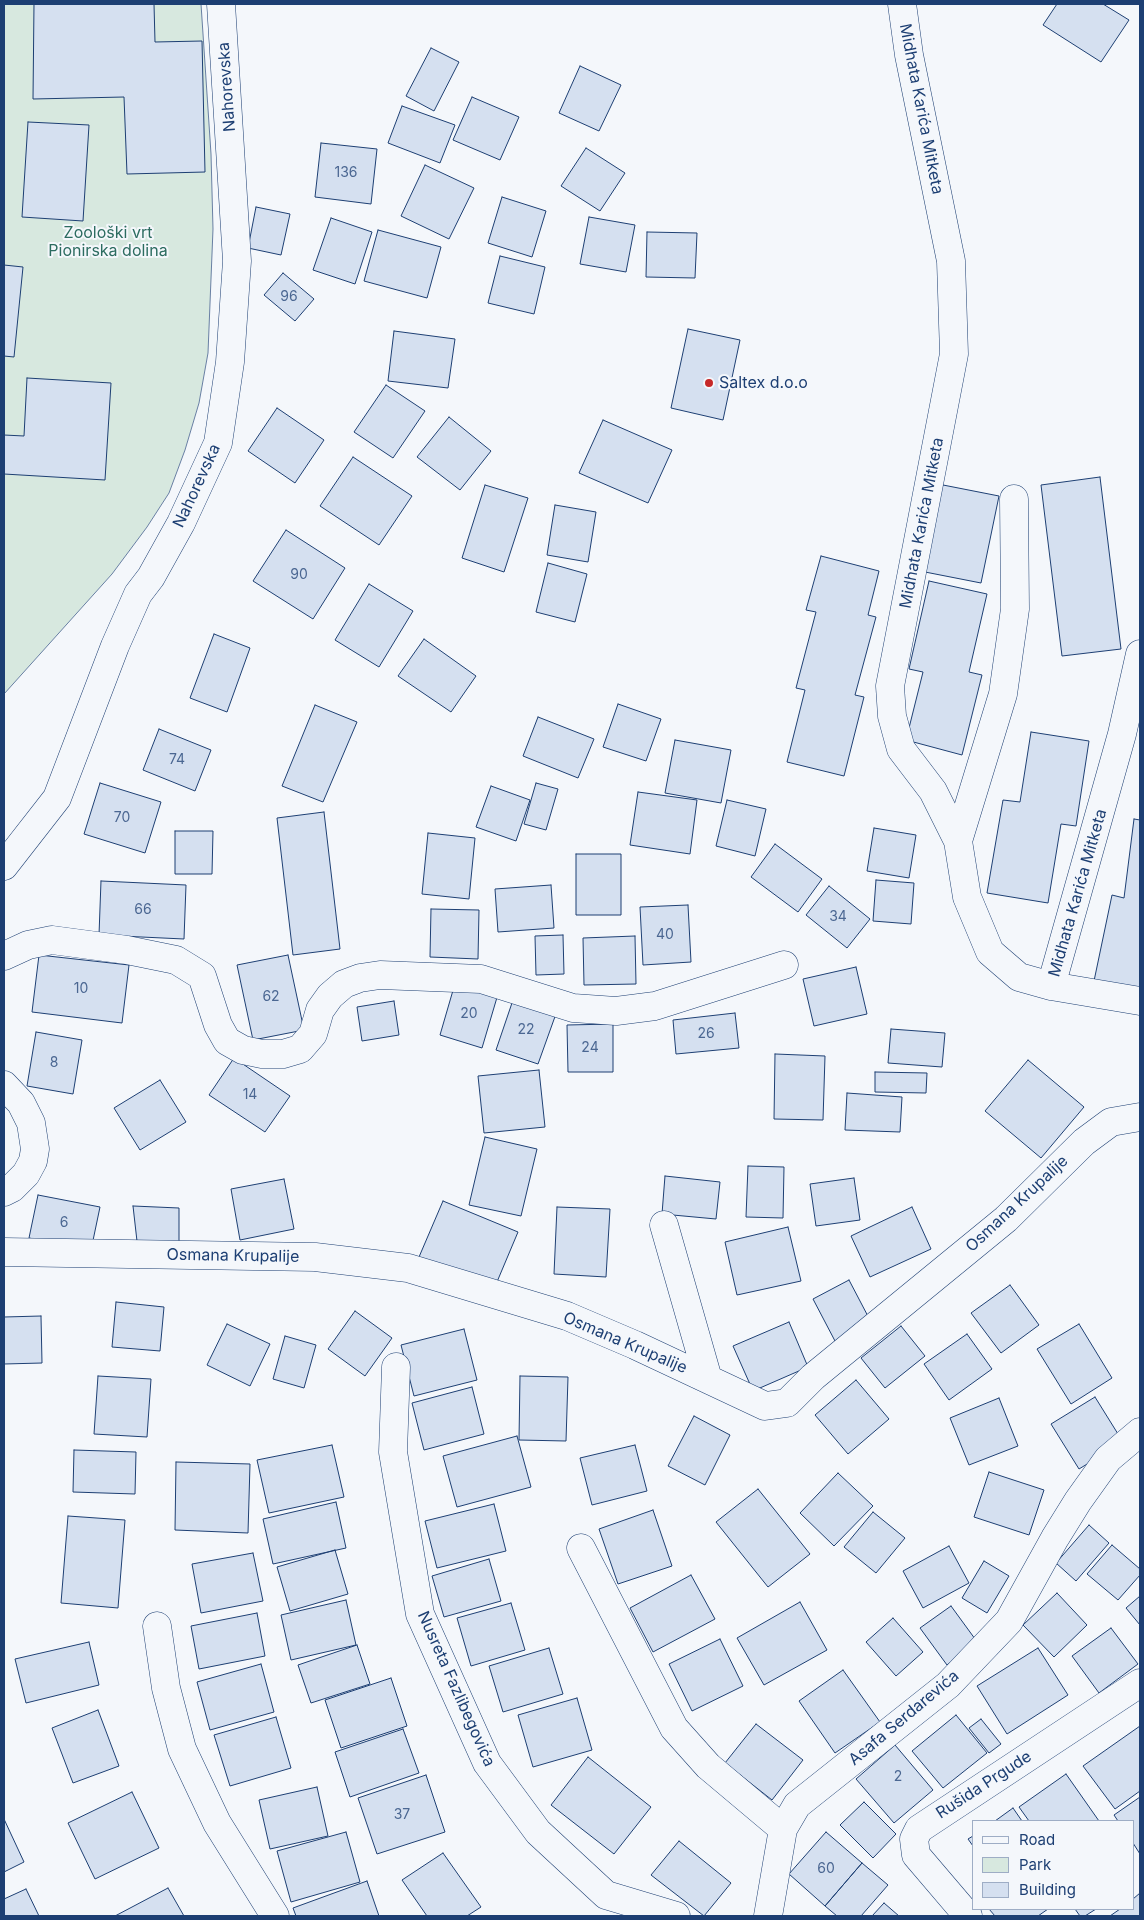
<!DOCTYPE html>
<html>
<head>
<meta charset="utf-8">
<style>
  body { margin:0 }
  #map { position:relative; width:1144px; height:1920px; overflow:hidden; background:#f4f7fb; font-family:Inter,sans-serif }
  canvas { display:block }
  .frame { position:absolute; inset:0; border:5px solid #1d3f73; pointer-events:none }
  .legend { position:absolute; left:972px; top:1820px; width:162px; height:90px; box-sizing:border-box; background:#f4f7fb; border:1px solid #9eadc5; margin:0; padding:6px 9px; list-style:none; font-size:15px; color:#1d3f73 }
  .legend li { display:flex; align-items:center; gap:10px; height:25px }
  .legend b { width:25px; border:1px solid #9eadc5 }
</style>
</head>
<body>
<div id="map">
<canvas width="1144" height="1920"></canvas>
<div class="frame"></div>
<ul class="legend">
<li><b style="height:6px;background:#f4f7fb"></b>Road</li>
<li><b style="height:14px;background:#d7e8df"></b>Park</li>
<li><b style="height:14px;background:#d5e0f0"></b>Building</li>
</ul>
</div>
<script>
const g = document.querySelector('canvas').getContext('2d');
g.lineJoin = 'round';
function paint(path, color) { g.fillStyle = color; g.fill(path, 'evenodd'); }
const poly = rows => new Path2D(rows.map(r => 'M' + r).join(''));
function stroke(path, color, width, dash) { g.strokeStyle = color; g.lineWidth = width; g.lineCap = dash ? 'butt' : 'round'; g.setLineDash(dash || []); g.stroke(path); }
function write(font, color, halo, rows, align = 'center') {
  g.font = font + ' Inter,sans-serif'; g.lineWidth = 4; g.setLineDash([]); g.textBaseline = 'middle'; g.strokeStyle = halo; g.fillStyle = color; for (const [text, x, y, turn = 0] of rows) {
    g.save(); g.translate(x, y); g.rotate((+turn || 0) * Math.PI / 180); g.textAlign = isNaN(turn) ? turn : align; if (halo) g.strokeText(text, 0, 0); g.fillText(text, 0, 0); g.restore();
  }
}
const green = poly([
  [4,4,201,4,211,154,213,229,208,353,199,403,185,450,169,493,147,527,112,574,4,694,4,4]
]);
paint(green, '#d7e8df');
stroke(green, '#687fa3', 1);
const building = poly([
  [34,4,154,4,155,42,202,41,205,172,127,174,124,97,33,99,34,4],
  [1057,4,1103,4,1129,20,1101,62,1043,25,1057,4],
  [431,48,459,62,434,111,406,96,431,48],
  [580,66,621,85,599,131,559,113,580,66],
  [472,97,519,117,500,160,453,140,472,97],
  [402,106,455,125,440,163,388,143,402,106],
  [28,122,89,125,83,221,22,217,28,122],
  [321,143,377,149,371,204,315,197,321,143],
  [586,148,625,173,600,211,561,186,586,148],
  [425,165,474,188,449,239,401,216,425,165],
  [502,197,546,211,532,257,488,243,502,197],
  [256,207,290,214,281,255,248,248,256,207],
  [589,217,635,225,626,272,580,264,589,217],
  [331,218,372,232,355,284,313,270,331,218],
  [378,230,441,247,427,298,364,281,378,230],
  [647,232,697,233,695,278,646,277,647,232],
  [500,256,545,267,534,314,488,303,500,256],
  [4,265,23,267,14,357,4,356,4,265],
  [283,273,314,299,295,321,264,295,283,273],
  [688,329,740,340,723,420,671,408,688,329],
  [394,331,455,339,448,388,388,381,394,331],
  [27,378,111,383,105,480,4,474,4,435,24,436,27,378],
  [386,385,425,411,393,458,354,432,386,385],
  [277,408,324,440,295,483,248,451,277,408],
  [449,417,491,451,460,490,417,457,449,417],
  [603,420,672,450,648,503,579,473,603,420],
  [353,457,412,496,379,545,320,506,353,457],
  [1100,477,1121,649,1062,656,1041,485,1100,477],
  [938,484,999,496,981,583,920,571,938,484],
  [485,485,528,498,504,572,462,558,485,485],
  [555,505,596,512,588,562,547,555,555,505],
  [286,530,345,568,313,619,253,581,286,530],
  [821,556,879,571,868,615,876,617,855,695,864,697,844,776,787,762,805,690,796,688,816,612,806,610,821,556],
  [548,563,587,574,575,622,536,612,548,563],
  [929,581,987,594,969,672,982,675,962,755,906,740,923,672,909,669,929,581],
  [369,584,413,611,379,667,335,640,369,584],
  [214,634,250,648,227,712,190,698,214,634],
  [424,639,476,676,451,712,398,676,424,639],
  [618,704,661,719,646,761,603,747,618,704],
  [315,705,357,722,323,802,282,786,315,705],
  [538,717,594,739,578,778,523,756,538,717],
  [159,729,211,750,195,791,143,770,159,729],
  [1031,732,1089,741,1076,826,1061,824,1048,903,987,893,1003,800,1020,802,1031,732],
  [675,740,731,750,721,803,665,793,675,740],
  [100,783,161,802,145,853,84,834,100,783],
  [536,783,558,789,546,830,524,824,536,783],
  [491,786,530,800,516,841,476,827,491,786],
  [638,792,697,800,690,854,630,845,638,792],
  [727,800,766,809,755,856,716,846,727,800],
  [324,812,340,949,293,955,277,818,324,812],
  [1134,819,1140,820,1140,991,1094,981,1112,895,1124,898,1134,819],
  [874,828,916,835,909,878,867,871,874,828],
  [175,831,213,831,212,874,175,874,175,831],
  [428,833,475,838,469,899,422,894,428,833],
  [775,844,822,879,798,912,751,877,775,844],
  [576,854,621,854,621,915,576,915,576,854],
  [876,880,914,883,911,924,873,921,876,880],
  [101,881,186,885,184,939,99,935,101,881],
  [551,885,554,928,498,932,495,889,551,885],
  [829,886,870,919,847,948,806,915,829,886],
  [688,905,691,962,643,965,640,907,688,905],
  [431,909,479,910,478,959,430,957,431,909],
  [563,935,564,974,536,975,535,936,563,935],
  [635,936,636,984,584,985,583,938,635,936],
  [39,955,129,965,122,1023,32,1012,39,955],
  [288,955,304,1030,253,1040,237,965,288,955],
  [856,967,867,1014,814,1026,803,979,856,967],
  [456,980,498,994,482,1048,440,1035,456,980],
  [514,997,557,1011,538,1064,496,1050,514,997],
  [394,1001,399,1035,362,1041,357,1007,394,1001],
  [735,1013,739,1048,676,1054,673,1020,735,1013],
  [613,1024,613,1072,568,1072,567,1025,613,1024],
  [891,1029,945,1033,942,1067,888,1063,891,1029],
  [36,1032,82,1040,73,1094,27,1086,36,1032],
  [775,1054,825,1056,823,1120,774,1119,775,1054],
  [234,1058,290,1096,265,1132,209,1095,234,1058],
  [1028,1060,1084,1107,1041,1158,985,1111,1028,1060],
  [539,1070,545,1127,484,1133,478,1076,539,1070],
  [875,1072,927,1073,926,1093,875,1092,875,1072],
  [160,1080,186,1122,140,1150,114,1108,160,1080],
  [847,1093,902,1097,900,1132,845,1130,847,1093],
  [485,1137,537,1149,521,1216,469,1205,485,1137],
  [748,1166,784,1167,783,1218,746,1217,748,1166],
  [665,1176,720,1182,716,1219,662,1214,665,1176],
  [854,1178,860,1220,816,1226,810,1184,854,1178],
  [284,1179,294,1229,240,1240,231,1189,284,1179],
  [38,1195,100,1207,91,1250,29,1238,38,1195],
  [443,1201,518,1232,494,1289,419,1257,443,1201],
  [133,1206,179,1208,179,1246,138,1250,133,1206],
  [557,1207,610,1209,606,1277,554,1274,557,1207],
  [912,1207,931,1249,870,1277,851,1236,912,1207],
  [788,1227,801,1281,737,1295,725,1242,788,1227],
  [849,1280,871,1322,835,1341,813,1299,849,1280],
  [1010,1285,1039,1325,1001,1353,971,1313,1010,1285],
  [116,1302,164,1307,160,1351,112,1347,116,1302],
  [355,1311,392,1338,365,1376,328,1349,355,1311],
  [41,1316,42,1363,4,1364,4,1317,41,1316],
  [789,1322,808,1367,753,1391,733,1346,789,1322],
  [227,1324,270,1344,250,1386,207,1365,227,1324],
  [1079,1324,1112,1378,1071,1404,1037,1349,1079,1324],
  [901,1326,925,1356,885,1388,861,1358,901,1326],
  [464,1329,477,1380,414,1396,401,1345,464,1329],
  [967,1334,992,1369,949,1400,924,1364,967,1334],
  [285,1336,316,1345,304,1388,273,1379,285,1336],
  [98,1376,151,1379,147,1437,94,1434,98,1376],
  [520,1376,568,1377,566,1441,519,1440,520,1376],
  [856,1380,889,1419,848,1454,815,1415,856,1380],
  [472,1387,484,1434,424,1450,412,1403,472,1387],
  [1095,1397,1123,1442,1079,1469,1051,1424,1095,1397],
  [999,1398,1018,1446,969,1465,950,1418,999,1398],
  [694,1416,730,1435,705,1485,668,1466,694,1416],
  [517,1436,531,1487,457,1507,443,1456,517,1436],
  [332,1445,344,1497,269,1513,257,1460,332,1445],
  [635,1445,647,1491,592,1505,580,1458,635,1445],
  [74,1450,136,1452,135,1494,73,1492,74,1450],
  [176,1462,250,1464,248,1533,175,1530,176,1462],
  [989,1472,1044,1490,1029,1535,974,1517,989,1472],
  [838,1473,873,1506,834,1546,800,1513,838,1473],
  [758,1489,810,1554,768,1587,716,1522,758,1489],
  [336,1502,346,1548,273,1564,263,1519,336,1502],
  [494,1504,506,1551,437,1568,425,1521,494,1504],
  [653,1510,672,1566,618,1584,599,1529,653,1510],
  [873,1512,905,1538,876,1573,844,1547,873,1512],
  [68,1516,125,1520,118,1608,61,1603,68,1516],
  [1089,1525,1109,1543,1076,1581,1056,1563,1089,1525],
  [1112,1545,1140,1569,1140,1575,1118,1600,1087,1574,1112,1545],
  [949,1546,969,1583,923,1608,903,1571,949,1546],
  [335,1550,348,1594,290,1611,277,1567,335,1550],
  [253,1553,263,1601,201,1613,192,1564,253,1553],
  [489,1559,501,1601,444,1617,432,1576,489,1559],
  [984,1561,1009,1576,987,1613,962,1598,984,1561],
  [691,1575,715,1619,653,1652,630,1608,691,1575],
  [1057,1593,1087,1625,1054,1657,1023,1625,1057,1593],
  [1140,1596,1140,1625,1126,1608,1140,1596],
  [346,1600,356,1645,291,1660,281,1615,346,1600],
  [800,1602,827,1650,764,1685,737,1638,800,1602],
  [511,1603,525,1650,471,1666,457,1618,511,1603],
  [951,1606,978,1643,947,1665,920,1628,951,1606],
  [257,1613,265,1656,199,1669,191,1626,257,1613],
  [893,1618,923,1652,896,1676,866,1642,893,1618],
  [1111,1628,1138,1664,1099,1693,1072,1656,1111,1628],
  [720,1639,743,1686,692,1711,669,1664,720,1639],
  [89,1642,99,1685,26,1703,15,1659,89,1642],
  [357,1645,370,1684,311,1703,298,1665,357,1645],
  [549,1648,563,1694,503,1712,489,1666,549,1648],
  [1038,1648,1068,1695,1007,1734,977,1686,1038,1648],
  [261,1664,274,1712,210,1730,197,1682,261,1664],
  [843,1670,880,1722,835,1753,799,1701,843,1670],
  [391,1678,407,1726,341,1748,325,1700,391,1678],
  [577,1698,592,1750,533,1767,518,1715,577,1698],
  [98,1710,119,1766,73,1783,52,1728,98,1710],
  [956,1715,987,1753,943,1788,912,1751,956,1715],
  [276,1717,291,1768,230,1786,214,1735,276,1717],
  [981,1719,1001,1744,989,1753,969,1728,981,1719],
  [756,1724,803,1760,772,1800,725,1763,756,1724],
  [1140,1726,1140,1791,1115,1809,1083,1766,1140,1726],
  [403,1729,419,1773,350,1797,335,1752,403,1729],
  [895,1745,933,1790,894,1823,856,1779,895,1745],
  [588,1757,651,1807,614,1854,551,1805,588,1757],
  [1066,1774,1099,1821,1029,1821,1019,1807,1066,1774],
  [426,1775,445,1832,377,1854,358,1798,426,1775],
  [317,1787,328,1836,270,1849,259,1800,317,1787],
  [132,1792,159,1848,95,1879,68,1823,132,1792],
  [1140,1797,1140,1854,1133,1843,1133,1821,1118,1821,1114,1815,1140,1797],
  [864,1802,896,1834,873,1858,840,1825,864,1802],
  [1013,1808,1022,1821,995,1821,1013,1808],
  [4,1819,24,1862,4,1872,4,1819],
  [346,1832,360,1882,291,1902,277,1851,346,1832],
  [826,1832,862,1863,825,1906,789,1874,826,1832],
  [973,1836,973,1846,968,1839,973,1836],
  [679,1841,731,1883,704,1916,651,1875,679,1841],
  [443,1853,481,1907,467,1916,427,1916,402,1880,443,1853],
  [862,1863,888,1885,861,1916,837,1916,825,1906,862,1863],
  [367,1881,379,1916,296,1916,293,1908,367,1881],
  [168,1888,184,1916,115,1916,168,1888],
  [26,1889,39,1916,4,1916,4,1899,26,1889],
  [1140,1893,1140,1916,1110,1916,1120,1909,1133,1909,1133,1899,1140,1893],
  [884,1903,899,1916,872,1916,884,1903],
  [989,1909,1048,1909,1038,1916,995,1916,989,1909],
  [1075,1909,1096,1909,1085,1916,1080,1916,1075,1909]
]);
paint(building, '#d5e0f0');
stroke(building, '#1d3f73', 1);
const minor = poly([
  [902,4,909,55,951,261,954,354,890,686,892,716,901,749,933,791,958,841,967,897,990,952,1019,977,1051,986,1140,1001],
  [958,841,1003,694,1015,609,1014,499],
  [4,956,28,945,52,940,127,950,176,960,202,976,218,1025,227,1041,243,1050,262,1054,283,1054,300,1049,313,1034,320,1010,330,996,344,984,360,978,380,975,481,979,573,1008,616,1011,655,1006,784,965],
  [1051,986,1122,734,1140,654],
  [4,1085,21,1103,31,1123,35,1149,33,1161,26,1174,12,1188,4,1192],
  [664,1225,708,1379],
  [4,1252,315,1257,408,1268,567,1316,635,1345,765,1406,787,1403,813,1377,1006,1219,1084,1142,1111,1122,1140,1117],
  [396,1367,393,1452,420,1614,487,1763,538,1832,606,1895,676,1916],
  [581,1548,674,1728,708,1766,783,1829],
  [157,1626,166,1688,182,1749,217,1823,275,1916],
  [768,1916,783,1829,797,1805,948,1685,1009,1621,1055,1538,1078,1501,1108,1459,1140,1432],
  [968,1916,916,1855,914,1839,919,1829,1140,1683]
]);
const tertiary = poly([
  [4,866,57,798,115,646,138,594,151,577,181,523,218,443,230,362,237,261,221,4]
]);
stroke(minor, '#1d3f73', 29);
stroke(tertiary, '#1d3f73', 29);
stroke(minor, '#f4f7fb', 28);
stroke(tertiary, '#f4f7fb', 28);
for (const [x, y, r, color] of [
  [709,383,5,"#c62828"]
]) { const dot = new Path2D(); dot.arc(x, y, r, 0, 2 * Math.PI); g.fillStyle = color; g.fill(dot); stroke(dot, '#f4f7fb', 2); }
write('14px', '#4b6792', null, [
  ["136",346,173],
  ["96",289,297],
  ["90",299,575],
  ["74",177,760],
  ["70",122,818],
  ["66",143,910],
  ["34",838,917],
  ["40",665,935],
  ["10",81,989],
  ["62",271,997],
  ["20",469,1014],
  ["22",526,1030],
  ["26",706,1034],
  ["24",590,1048],
  ["8",54,1063],
  ["14",250,1095],
  ["6",64,1223],
  ["2",898,1777],
  ["37",402,1815],
  ["60",826,1869]
]);
write('16px', '#1d3f73', '#f4f7fb', [
  ["Nahorevska",227,87,-94],
  ["Midhata Karića Mitketa",921,109,79],
  ["Nahorevska",197,486,-65],
  ["Midhata Karića Mitketa",922,523,-79],
  ["Midhata Karića Mitketa",1078,893,-74],
  ["Osmana Krupalije",1017,1204,-43],
  ["Osmana Krupalije",233,1256,1],
  ["Osmana Krupalije",625,1343,23],
  ["Nusreta Fazlibegovića",456,1689,66],
  ["Asafa Serdarevića",904,1718,-40],
  ["Rušida Prgude",984,1785,-33]
]);
write('16px', '#2c6c60', '#f4f7fb', [
  ["Zoološki vrt",108,233],
  ["Pionirska dolina",108,251]
]);
write('16px', '#1d3f73', '#f4f7fb', [
  ["Saltex d.o.o",719,383]
], 'left');
</script>
</body>
</html>
